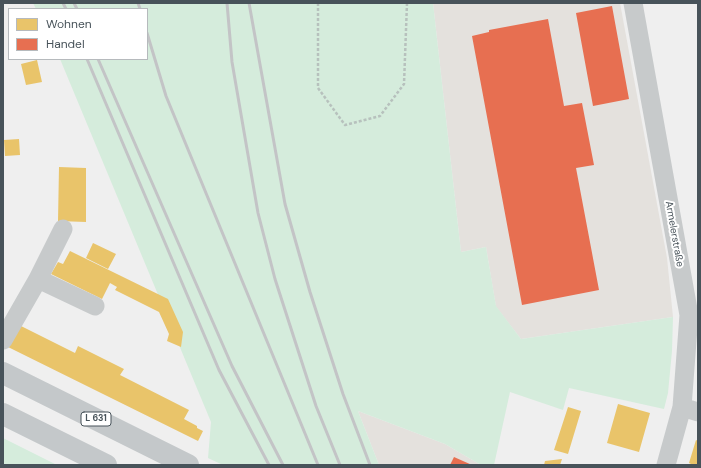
<!DOCTYPE html>
<html>
<head>
<meta charset="utf-8">
<style>
  body { margin:0 }
  #map { position:relative; width:701px; height:468px; overflow:hidden; background:#efefef; font-family:"DM Sans",sans-serif }
  canvas { display:block }
  .frame { position:absolute; inset:0; border:4px solid #48535a; pointer-events:none }
  .legend { position:absolute; left:8px; top:8px; width:140px; height:52px; box-sizing:border-box; background:#fff; border:1px solid #b6babd; margin:0; padding:5px 7px; list-style:none; font-size:12px; color:#48535a }
  .legend li { display:flex; align-items:center; gap:8px; height:20px }
  .legend b { width:20px; border:1px solid #b6babd }
</style>
</head>
<body>
<div id="map">
<canvas width="701" height="468"></canvas>
<div class="frame"></div>
<ul class="legend">
<li><b style="height:11px;background:#e9c46a"></b>Wohnen</li>
<li><b style="height:11px;background:#e76f51"></b>Handel</li>
</ul>
</div>
<script>
const g = document.querySelector('canvas').getContext('2d');
g.lineJoin = 'round';
function paint(path, color) { g.fillStyle = color; g.fill(path, 'evenodd'); }
const poly = rows => new Path2D(rows.map(r => 'M' + r).join(''));
function stroke(path, color, width, dash) { g.strokeStyle = color; g.lineWidth = width; g.lineCap = dash ? 'butt' : 'round'; g.setLineDash(dash || []); g.stroke(path); }
function write(font, color, halo, rows, align = 'center') {
  g.font = font + ' "DM Sans",sans-serif'; g.lineWidth = 4; g.setLineDash([]); g.textBaseline = 'middle'; g.strokeStyle = halo; g.fillStyle = color; for (const [text, x, y, turn = 0] of rows) {
    g.save(); g.translate(x, y); g.rotate((+turn || 0) * Math.PI / 180); g.textAlign = isNaN(turn) ? turn : align; if (halo) g.strokeText(text, 0, 0); g.fillText(text, 0, 0); g.restore();
  }
}
paint(poly([
  [433,3,620,3,667,258,673,317,521,339,496,307,486,247,461,252],
  [358,411,445,444,481,465,379,465]
]), '#e4e1dd');
paint(poly([
  [33,3,433,3,461,252,486,247,496,306,521,339,673,317,672,351,668,393,664,409,569,388,563,410,510,392,494,465,481,465,445,444,358,411,379,465,223,465,208,458,211,422,60,59,147,59,147,9,36,9],
  [3,438,57,465,3,465]
]), '#d5ecdc');
paint(poly([
  [37,60,42,82,26,85,21,64],
  [19,139,20,155,5,156,4,140],
  [59,167,86,168,86,222,58,221],
  [93,243,116,254,108,269,86,258],
  [70,251,168,299,183,332,181,347,167,341,169,334,159,312,115,290,117,287,110,283,102,299,51,274,58,262,63,264],
  [17,324,75,353,78,346,124,369,120,375,189,410,184,419,197,426,197,428,203,431,198,441,6,346],
  [618,404,650,413,639,452,607,443],
  [568,407,581,411,568,454,554,450],
  [696,440,698,441,698,465,693,465,689,463],
  [562,459,560,465,544,465,545,461]
]), '#e9c46a');
paint(poly([
  [612,6,629,99,593,106,576,13],
  [548,19,564,106,582,103,594,165,576,168,599,290,522,305,472,36,489,32,489,30],
  [454,457,472,465,450,465]
]), '#e76f51');
stroke(poly([
  [318,3,318,88,345,125,380,116,404,84,407,3]
]), '#b7c1bd', 2.5, [3, 2]);
stroke(poly([
  [633,3,689,315,682,407,666,465],
  [38,279,63,229],
  [3,340,38,279,95,306],
  [682,407,698,412]
]), '#c7cacb', 19);
stroke(poly([
  [3,373,188,465],
  [3,414,106,465]
]), '#c4c8ca', 22);
stroke(poly([
  [63,3,66,9],
  [74,3,77,9],
  [138,3,140,9],
  [227,3,232,62,258,213,275,279,316,406,340,465],
  [249,3,285,204,310,292,343,394,370,465],
  [147,33,166,96,318,465],
  [87,59,219,370,269,465],
  [98,59,232,366,283,465]
]), '#c3c4c6', 3);
for (const [x, y, w] of [
  [96,419,30]
]) { const box = new Path2D(); box.roundRect(x - w / 2, y - 7, w, 14, 3); g.fillStyle = '#fff'; g.fill(box); stroke(box, '#48535a', 1); }
write('bold 9px', '#48535a', null, [
  ["L 631",96,419]
]);
write('10px', '#48535a', '#fff', [
  ["Armelerstraße",674,234,80]
]);
</script>
</body>
</html>
